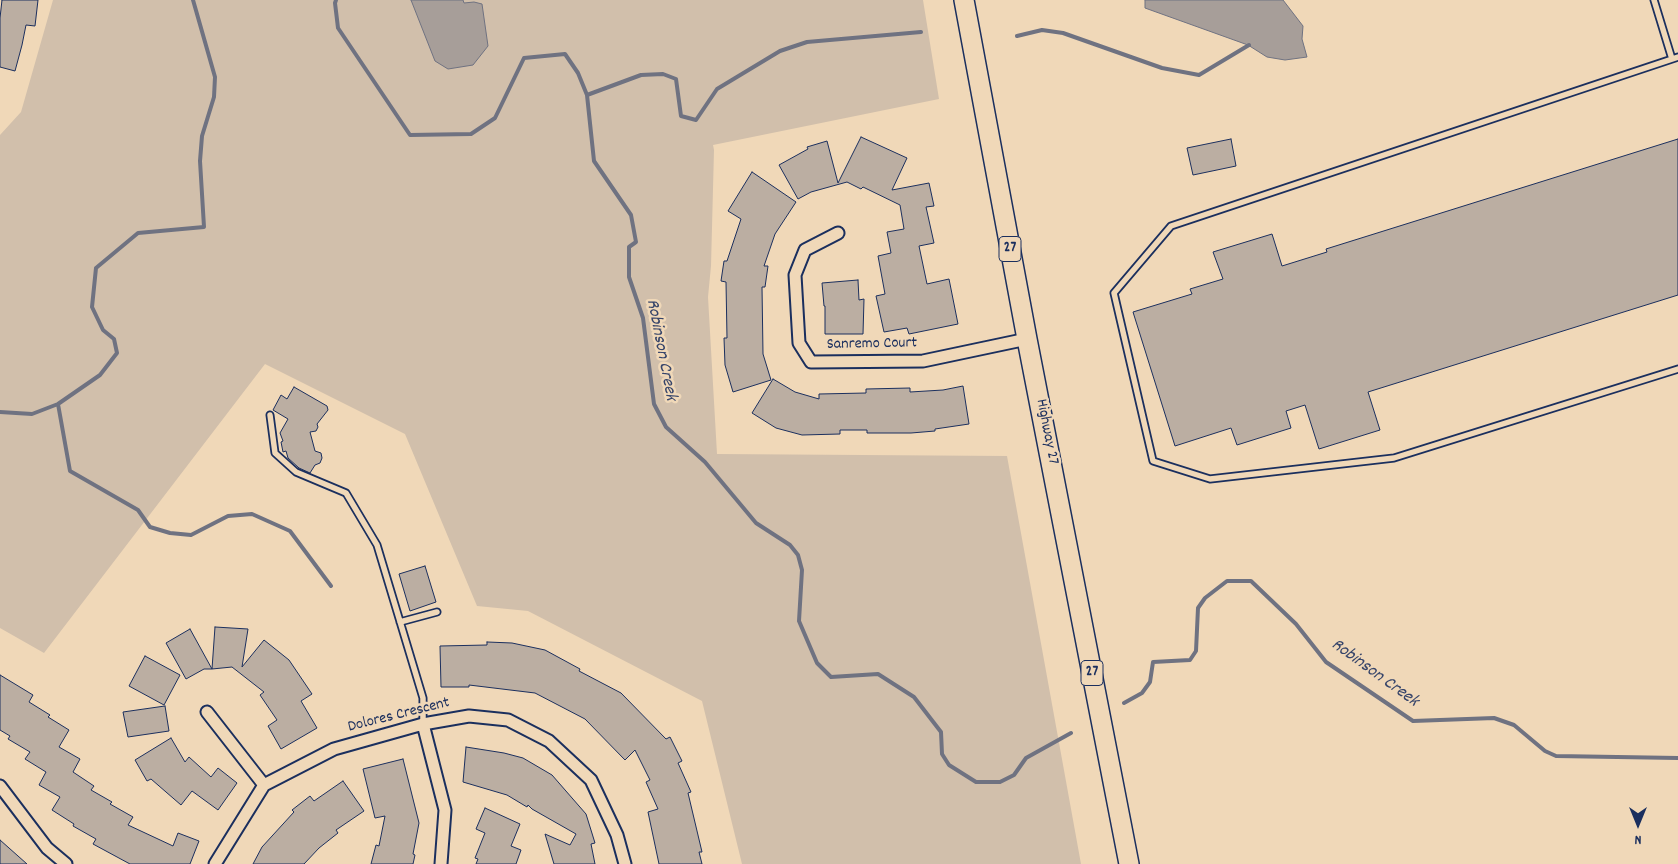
<!DOCTYPE html>
<html>
<head>
<meta charset="utf-8">
<style>
  body { margin:0 }
  #map { position:relative; width:1678px; height:864px; overflow:hidden; background:#f0d8b8; font-family:Dekko,sans-serif }
  canvas { display:block }
  .north { position:absolute; left:1613px; top:799px; width:50px; height:50px; -webkit-text-stroke:4px #f0d8b8; paint-order:stroke; rotate:180deg; font-size:14px; font-weight:700; line-height:20px; text-align:center; color:#1b2f5e }
  .north::after { content:''; display:block; margin:auto; width:18px; height:22px; background:#1b2f5e; clip-path:polygon(50% 0,100% 100%,50% 72%,0 100%) }
</style>
</head>
<body>
<div id="map">
<canvas width="1678" height="864"></canvas>
<div class="north">N</div>
</div>
<script>
const g = document.querySelector('canvas').getContext('2d');
g.lineJoin = 'round';
function paint(path, color) { g.fillStyle = color; g.fill(path, 'evenodd'); }
const poly = rows => new Path2D(rows.map(r => 'M' + r).join(''));
function stroke(path, color, width, dash) { g.strokeStyle = color; g.lineWidth = width; g.lineCap = dash ? 'butt' : 'round'; g.setLineDash(dash || []); g.stroke(path); }
function write(font, color, halo, rows, align = 'center') {
  g.font = font + ' Dekko,sans-serif'; g.lineWidth = 5; g.setLineDash([]); g.textBaseline = 'middle'; g.strokeStyle = halo; g.fillStyle = color; for (const [text, x, y, turn = 0] of rows) {
    g.save(); g.translate(x, y); g.rotate((+turn || 0) * Math.PI / 180); g.textAlign = isNaN(turn) ? turn : align; if (halo) g.strokeText(text, 0, 0); g.fillText(text, 0, 0); g.restore();
  }
}
paint(poly([
  [53,0,923,0,939,99,713,145,714,150,711,266,708,297,717,454,1007,456,1081,864,742,864,702,701,528,611,477,606,405,434,265,364,44,653,0,628,0,135,21,112]
]), '#d1bfab');
const water = poly([
  [411,0,463,0,464,3,474,2,482,4,488,46,473,65,448,69,435,61,411,0],
  [1145,0,1283,0,1303,26,1302,39,1307,57,1285,60,1267,57,1248,45,1145,8,1145,0]
]);
paint(water, '#a79e99');
stroke(water, '#6f7281', 1);
stroke(poly([
  [336,0,335,3,338,28,410,135,471,134,495,118,524,58,565,54,578,73,587,95,594,161,631,215,636,242,629,247,629,277,643,318,654,404,666,427,705,462,756,523,790,545,798,555,802,570,799,621,817,663,831,677,878,674,914,697,941,732,942,754,949,765,976,782,1000,782,1014,775,1026,758,1071,733],
  [1017,36,1042,30,1063,33,1162,68,1199,75,1249,45],
  [587,95,641,75,663,74,676,79,681,116,696,120,717,89,780,51,807,42,921,32],
  [58,404,70,471,138,510,150,527,170,533,191,535,228,516,252,514,290,531,331,586],
  [0,412,32,414,58,404,100,375,117,353,114,339,103,330,92,307,96,268,138,233,204,227,200,161,202,136,214,97,215,77,193,0],
  [1124,703,1142,693,1150,682,1153,662,1190,660,1196,651,1198,608,1205,598,1227,581,1251,581,1296,624,1326,662,1413,721,1494,718,1514,725,1545,751,1556,756,1678,758]
]), '#6f7281', 4);
const building = poly([
  [2,0,38,0,35,26,26,25,22,45,15,71,0,67,0,18,2,0],
  [861,137,907,158,892,190,929,183,934,206,926,207,934,243,919,246,927,284,949,279,958,324,909,334,907,328,884,332,876,296,885,294,878,256,891,253,887,232,904,229,900,205,863,187,861,189,847,182,811,192,798,199,779,165,808,149,807,147,827,141,838,183,861,137],
  [1231,139,1236,166,1193,175,1187,148,1231,139],
  [1678,139,1678,295,1368,392,1380,430,1319,449,1305,405,1286,411,1291,428,1237,445,1231,428,1175,446,1133,312,1192,294,1190,289,1223,279,1213,252,1272,234,1282,266,1327,252,1326,249,1678,139],
  [752,172,796,202,775,234,764,266,768,266,765,287,762,287,763,354,771,380,733,392,725,365,724,338,727,338,726,282,721,281,724,261,727,261,741,219,728,211,752,172],
  [858,280,859,300,864,299,863,334,825,334,825,306,824,306,822,283,858,280],
  [773,379,795,392,819,399,819,394,866,393,866,389,910,388,910,392,943,390,963,386,969,424,935,429,935,431,911,433,867,433,867,430,840,430,840,434,802,435,776,428,752,413,773,379],
  [294,387,327,406,328,410,317,424,318,427,316,431,310,432,315,451,321,453,322,458,320,463,315,465,310,473,299,468,288,458,286,451,283,452,281,442,283,441,280,433,288,419,273,410,281,395,287,399,294,387],
  [425,566,436,602,410,611,399,574,425,566],
  [215,627,248,629,242,667,264,640,289,660,312,694,301,701,317,728,281,749,268,726,277,720,260,695,264,692,232,667,212,669,215,627],
  [190,629,212,669,204,669,186,679,166,643,190,629],
  [487,642,512,643,545,650,580,669,579,671,621,693,666,739,670,737,682,761,678,763,691,792,688,793,702,852,699,852,702,864,659,864,648,812,658,809,646,782,650,780,635,750,625,760,585,719,535,693,469,685,469,687,441,687,440,646,487,645,487,642],
  [145,656,180,675,164,705,129,686,145,656],
  [0,675,33,695,29,702,50,715,48,717,69,730,59,747,80,759,73,772,94,786,91,790,112,802,110,804,133,817,128,825,173,846,178,833,199,841,190,864,130,864,93,844,96,839,73,826,74,824,52,810,60,797,39,785,46,772,25,759,30,752,8,739,10,736,0,730,0,675],
  [165,706,169,731,128,737,123,712,165,706],
  [171,738,185,762,189,757,211,777,218,768,237,783,218,810,192,791,181,805,151,779,147,781,135,760,171,738],
  [466,747,504,753,523,758,552,775,586,814,595,843,591,844,595,864,554,864,545,834,570,845,576,834,532,809,528,805,527,807,507,795,463,782,466,747],
  [403,759,419,823,413,854,415,855,413,864,371,864,376,845,379,846,385,816,375,818,363,769,403,759],
  [343,781,364,811,336,830,338,833,319,848,304,864,253,864,262,847,294,812,292,810,310,796,314,801,343,781],
  [485,808,520,824,511,846,521,850,516,864,476,864,478,859,475,858,485,833,476,829,485,808],
  [0,840,27,864,0,864,0,840]
]);
paint(building, '#bbaea2');
stroke(building, '#1b2f5e', 1);
const service = poly([
  [1654,0,1672,59],
  [1678,57,1171,226,1114,293,1153,461,1210,479,1394,458,1678,369],
  [270,415,275,453,296,472,346,493,377,545,423,698,423,724],
  [400,622,437,612]
]);
const minor = poly([
  [838,233,805,250,795,275,799,343,811,362,923,361,1027,339],
  [207,712,264,785],
  [423,724,445,810,441,864],
  [0,786,47,848,66,864],
  [215,864,264,785,334,749,423,724,469,716,508,720,549,741,591,780,617,835,625,864]
]);
const primary = poly([
  [964,0,1027,339,1129,864]
]);
stroke(service, '#1b2f5e', 9);
stroke(minor, '#1b2f5e', 15);
stroke(primary, '#1b2f5e', 22);
stroke(service, '#f0d8b8', 5.5);
stroke(minor, '#f0d8b8', 11);
stroke(primary, '#f0d8b8', 19);
for (const [x, y, w] of [
  [1010,249,22],
  [1092,673,22]
]) { const box = new Path2D(); box.roundRect(x - w / 2, y - 12.5, w, 25, 4); g.fillStyle = '#f0d8b8'; g.fill(box); stroke(box, '#1b2f5e', 1); }
write('bold 15px', '#1b2f5e', null, [
  ["27",1010,249],
  ["27",1092,673]
]);
write('16px', '#1b2f5e', '#f0d8b8', [
  ["Sanremo Court",872,345,-1],
  ["Highway 27",1046,432,79],
  ["Dolores Crescent",399,716,-14]
]);
write('italic 18px', '#37456a', '#f0d8b8', [
  ["Robinson Creek",660,350,79],
  ["Robinson Creek",1374,674,36]
]);
</script>
</body>
</html>
